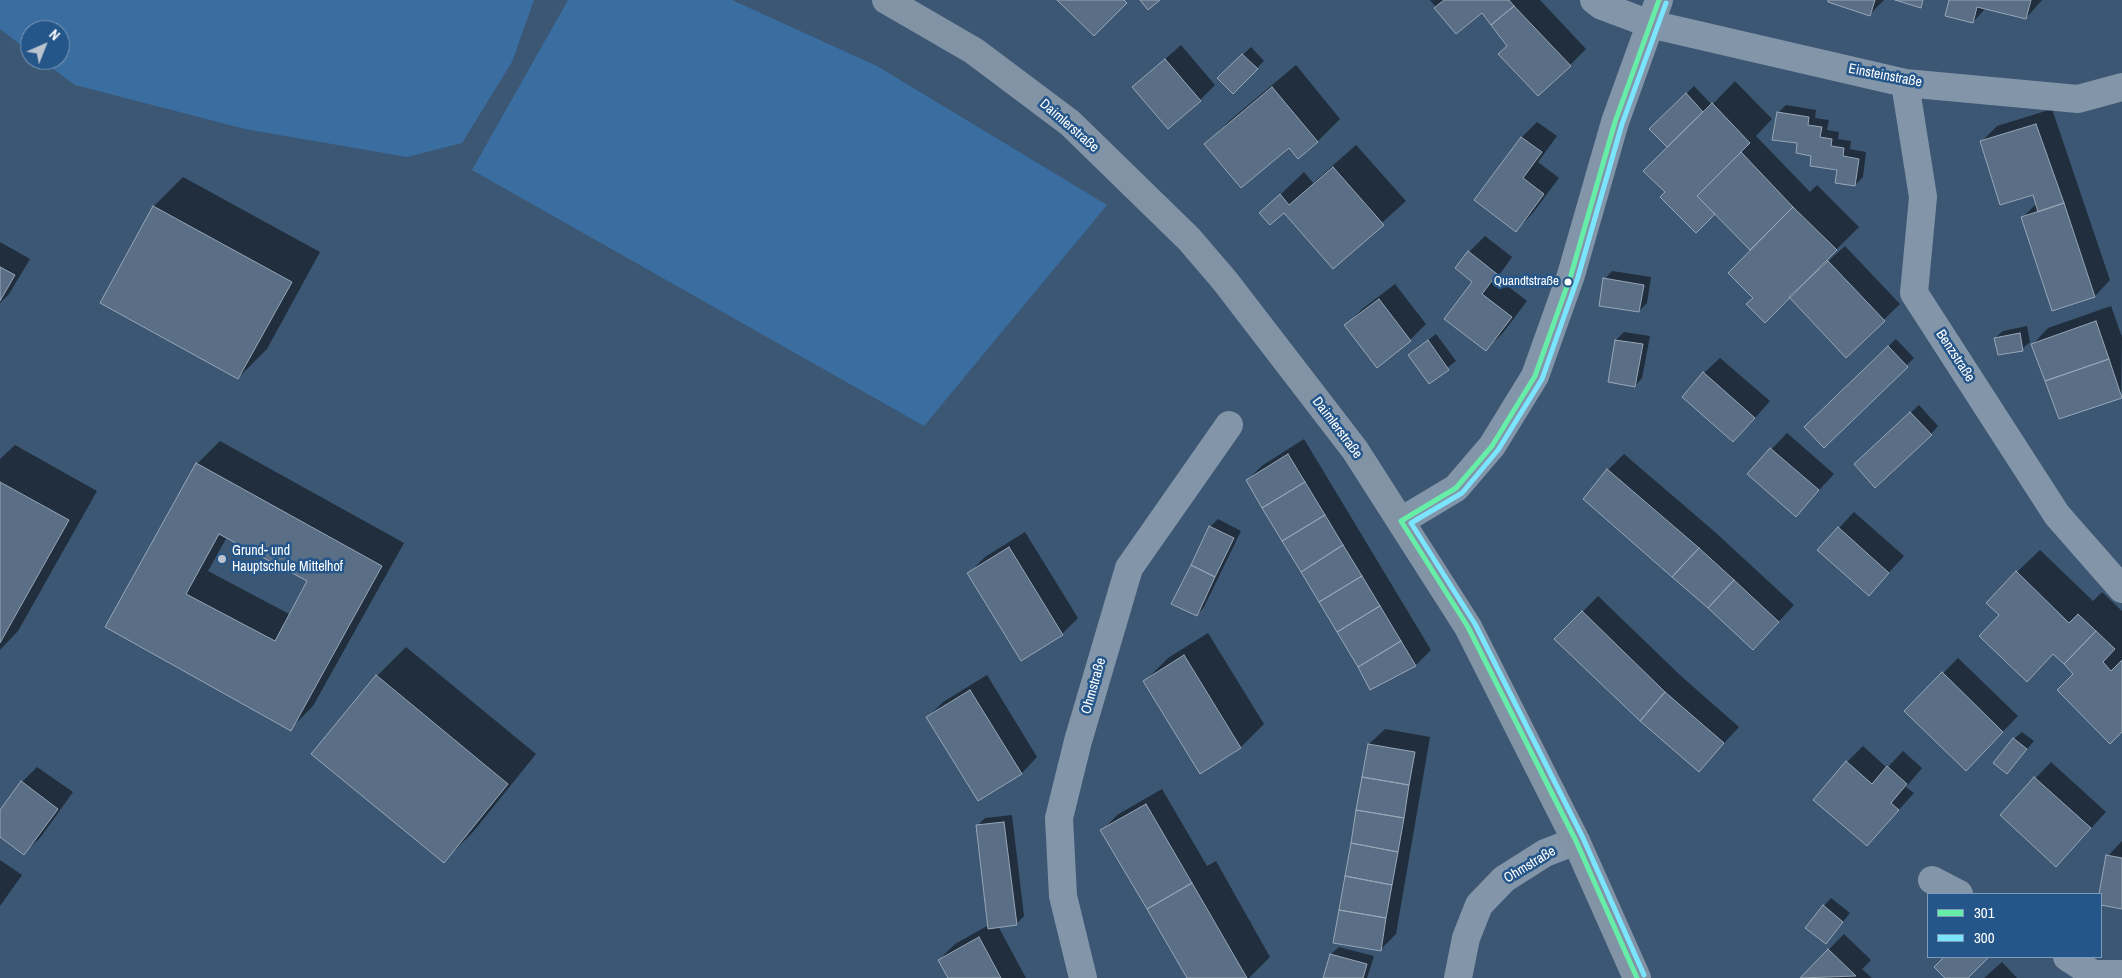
<!DOCTYPE html>
<html>
<head>
<meta charset="utf-8">
<style>
  body { margin:0 }
  #map { position:relative; width:2122px; height:978px; overflow:hidden; background:#3c5773; font-family:"Archivo Narrow",sans-serif }
  canvas { display:block }
  .legend { position:absolute; left:1927px; top:893px; width:175px; height:65px; box-sizing:border-box; background:#25568a; border:1px solid #7c9ab9; margin:0; padding:6px 9px; list-style:none; font-size:15px; color:#fff }
  .legend li { display:flex; align-items:center; gap:10px; height:25px }
  .legend b { width:25px; border:1px solid #7c9ab9 }
  .north { position:absolute; left:20px; top:20px; width:50px; height:50px; box-sizing:border-box; background:#25568a; border:1px solid #7c9ab9; border-radius:50%; rotate:44deg; font-size:14px; font-weight:700; line-height:20px; text-align:center; color:#fff }
  .north::after { content:''; display:block; margin:auto; width:18px; height:22px; background:#bbc4ce; clip-path:polygon(50% 0,100% 100%,50% 72%,0 100%) }
</style>
</head>
<body>
<div id="map">
<canvas width="2122" height="978"></canvas>
<ul class="legend">
<li><b style="height:6px;background:#66eda8"></b>301</li>
<li><b style="height:6px;background:#7ae5fd"></b>300</li>
</ul>
<div class="north">N</div>
</div>
<script>
const g = document.querySelector('canvas').getContext('2d');
g.lineJoin = 'round';
function paint(path, color) { g.fillStyle = color; g.fill(path, 'evenodd'); }
const poly = rows => new Path2D(rows.map(r => 'M' + r).join(''));
function stroke(path, color, width, dash) { g.strokeStyle = color; g.lineWidth = width; g.lineCap = dash ? 'butt' : 'round'; g.setLineDash(dash || []); g.stroke(path); }
function write(font, color, halo, rows, align = 'center') {
  g.font = font + ' "Archivo Narrow",sans-serif'; g.lineWidth = 5; g.setLineDash([]); g.textBaseline = 'middle'; g.strokeStyle = halo; g.fillStyle = color; for (const [text, x, y, turn = 0] of rows) {
    g.save(); g.translate(x, y); g.rotate((+turn || 0) * Math.PI / 180); g.textAlign = isNaN(turn) ? turn : align; if (halo) g.strokeText(text, 0, 0); g.fillText(text, 0, 0); g.restore();
  }
}
paint(poly([
  [0,0,534,0,512,62,462,143,407,157,245,129,75,85,41,60,60,60,60,30,30,30,30,52,0,29],
  [568,0,732,0,877,66,1107,205,924,426,472,170]
]), '#3a6da0');
paint(poly([
  [1430,0,1540,0,1586,49,1570,65,1509,45,1482,12,1456,32],
  [1830,0,1884,0,1869,15],
  [1951,0,2042,0,2026,18,1986,8,1973,22],
  [1181,45,1215,85,1200,100,1134,87],
  [1251,47,1264,61,1233,92,1219,78],
  [1296,65,1340,119,1318,141,1298,158,1289,146,1206,144,1229,121],
  [1735,81,1772,119,1756,136,1810,192,1817,185,1859,227,1823,263,1825,264,1845,246,1900,304,1846,356,1790,296,1754,298,1752,250,1715,212,1667,192,1669,147,1651,129,1694,86,1712,105],
  [1786,105,1816,110,1815,118,1829,120,1827,130,1839,132,1838,139,1851,141,1850,149,1866,152,1863,177,1855,185,1839,169,1813,155,1799,142,1778,113],
  [2052,109,2110,280,2095,296,2023,217,2037,203,2034,194,1981,142,1997,126],
  [1537,122,1557,136,1538,162,1559,178,1532,214,1516,230,1521,138],
  [1356,145,1406,201,1333,267,1284,211,1261,213,1304,172,1313,183],
  [183,177,320,252,267,349,238,378,102,302,154,206],
  [1485,236,1512,257,1497,278,1527,301,1502,334,1486,349,1469,252],
  [0,242,30,259,9,294,0,303],
  [1612,271,1651,277,1647,303,1639,311,1605,279],
  [1395,284,1426,324,1410,340,1377,366,1346,325,1361,310],
  [2111,306,2122,337,2121,397,2033,344,2048,328],
  [2027,326,2030,342,2022,349,1995,338,2003,331],
  [1624,332,1650,336,1642,378,1635,386,1609,381,1616,340],
  [1436,334,1456,361,1429,382,1409,355],
  [1896,339,1914,358,1824,446,1805,427],
  [1720,358,1770,401,1749,425,1704,373],
  [1919,405,1938,426,1931,434,1864,457],
  [1787,433,1834,474,1796,515,1748,474],
  [1304,439,1431,650,1416,665,1371,688,1247,480,1263,465],
  [220,441,404,543,313,706,290,729,107,627,197,464],
  [227,537,309,580,291,615,208,571],
  [15,445,97,491,18,631,0,650,0,459],
  [1624,454,1715,532,1794,605,1768,633,1608,470],
  [1854,512,1904,556,1869,594,1839,528],
  [1218,519,1241,531,1204,607,1197,615,1210,527],
  [1025,532,1078,618,1062,634,969,573,985,557],
  [2040,550,2093,601,2102,592,2122,611,2122,730,2075,674,2053,653,2001,615,2017,572],
  [1598,596,1681,676,1739,727,1699,770,1556,639],
  [1208,633,1264,724,1241,747,1200,772,1145,681,1168,658],
  [406,647,536,754,473,832,444,861,377,676],
  [1958,658,2018,716,1966,769,1906,711],
  [987,675,1037,757,1022,773,979,800,928,717,943,702],
  [1385,729,1430,737,1396,934,1380,950,1369,744],
  [2022,732,2034,741,2007,772,2014,739],
  [1863,746,1887,768,1903,751,1922,768,1906,787,1914,793,1867,845,1847,762],
  [2051,762,2106,812,2072,849,2001,815],
  [37,767,73,792,40,838,24,853,0,836,0,812,22,782],
  [1162,789,1207,866,1216,861,1270,957,1249,978,1188,978,1102,831,1117,815],
  [1012,815,1024,916,1016,924,998,926,1026,978,949,978,939,960,955,944,989,925,977,826,985,818],
  [2122,841,2122,908,2108,856],
  [0,860,22,875,0,906],
  [1831,898,1850,913,1833,934,1824,906],
  [1844,934,1871,960,1862,969,1872,978,1801,978],
  [1339,947,1374,956,1367,978,1325,978,1331,954],
  [2002,962,2017,978,1984,978]
]), '#0007');
const building = poly([
  [1057,0,1124,0,1127,3,1094,36,1057,0],
  [1140,0,1160,0,1148,10,1140,0],
  [1444,0,1509,0,1514,6,1491,25,1482,13,1456,34,1434,8,1444,0],
  [1828,0,1875,0,1870,16,1828,2,1828,0],
  [1895,0,1923,0,1921,8,1895,0],
  [1949,0,2031,0,2026,19,1977,7,1973,23,1945,16,1949,0],
  [1514,6,1571,66,1538,96,1498,54,1507,46,1491,25,1514,6],
  [1242,54,1258,69,1233,94,1217,78,1242,54],
  [1165,59,1201,101,1168,129,1132,87,1165,59],
  [1272,87,1318,142,1298,159,1289,148,1241,188,1204,144,1272,87],
  [1686,93,1703,112,1667,147,1649,129,1686,93],
  [1712,103,1750,143,1697,196,1715,214,1696,233,1660,197,1665,192,1643,171,1712,103],
  [1777,112,1809,117,1808,125,1822,127,1820,137,1832,139,1831,146,1844,148,1843,156,1859,159,1855,186,1835,183,1837,170,1810,166,1811,156,1796,153,1797,143,1772,140,1777,112],
  [2036,124,2064,203,2038,212,2033,195,2000,205,1980,141,2036,124],
  [1521,137,1542,152,1523,178,1544,194,1516,232,1474,200,1521,137],
  [1741,152,1793,207,1750,250,1697,196,1741,152],
  [1333,167,1384,225,1333,269,1284,213,1270,225,1259,213,1280,194,1289,205,1333,167],
  [2064,203,2095,297,2052,311,2021,217,2064,203],
  [153,206,292,282,238,379,100,303,153,206],
  [1793,207,1837,250,1765,323,1746,304,1753,298,1728,273,1793,207],
  [1468,251,1497,274,1482,294,1512,317,1486,351,1444,319,1472,282,1455,268,1468,251],
  [1828,261,1885,321,1846,358,1789,297,1828,261],
  [0,267,15,275,0,301,0,267],
  [1603,278,1644,285,1639,312,1599,306,1603,278],
  [1379,299,1411,341,1377,368,1344,325,1379,299],
  [2096,321,2109,359,2045,381,2031,344,2096,321],
  [2020,333,2023,351,1998,355,1994,338,2020,333],
  [1428,340,1449,370,1429,384,1408,355,1428,340],
  [1615,340,1643,344,1635,387,1608,382,1615,340],
  [1888,346,1908,367,1824,448,1804,427,1888,346],
  [2109,359,2122,398,2059,419,2045,381,2109,359],
  [1703,372,1755,418,1733,442,1682,397,1703,372],
  [1910,412,1932,435,1875,488,1854,464,1910,412],
  [1770,448,1819,490,1796,517,1747,474,1770,448],
  [1288,454,1305,482,1262,508,1246,480,1288,454],
  [196,463,382,566,291,731,105,627,196,463],
  [219,534,307,581,275,641,186,594,219,534],
  [1607,469,1699,548,1672,577,1583,499,1607,469],
  [0,482,69,520,0,643,0,482],
  [1305,482,1325,515,1282,541,1262,508,1305,482],
  [1325,515,1343,545,1301,572,1282,541,1325,515],
  [1209,526,1234,538,1215,577,1191,565,1209,526],
  [1838,527,1889,573,1869,596,1817,550,1838,527],
  [1343,545,1362,576,1319,602,1301,572,1343,545],
  [1009,547,1063,635,1021,661,967,573,1009,547],
  [1699,548,1734,580,1708,608,1672,577,1699,548],
  [1191,565,1215,577,1197,616,1171,604,1191,565],
  [2016,571,2069,623,2078,614,2096,631,2064,664,2053,654,2027,682,1979,636,1999,615,1986,603,2016,571],
  [1362,576,1380,606,1337,632,1319,602,1362,576],
  [1734,580,1779,622,1753,650,1708,608,1734,580],
  [1380,606,1401,641,1358,667,1337,632,1380,606],
  [1582,611,1665,692,1640,721,1554,639,1582,611],
  [2096,631,2115,649,2103,662,2111,671,2122,660,2122,732,2110,744,2057,690,2073,674,2064,664,2096,631],
  [1401,641,1416,666,1370,690,1358,667,1401,641],
  [1184,655,1241,748,1200,774,1143,681,1184,655],
  [1942,672,2003,732,1966,771,1904,711,1942,672],
  [376,675,508,784,444,863,311,754,376,675],
  [970,690,1022,774,978,801,926,717,970,690],
  [1665,692,1724,743,1699,772,1640,721,1665,692],
  [2013,738,2027,749,2007,774,1993,763,2013,738],
  [1368,744,1415,752,1409,785,1362,777,1368,744],
  [1846,761,1872,784,1887,766,1907,784,1891,803,1899,810,1867,846,1813,800,1846,761],
  [1362,777,1409,785,1404,818,1356,810,1362,777],
  [2034,777,2091,828,2056,867,2000,815,2034,777],
  [21,781,58,809,24,855,0,837,0,810,21,781],
  [1146,804,1192,883,1147,909,1100,830,1146,804],
  [1356,810,1404,818,1398,852,1351,843,1356,810],
  [1004,822,1017,925,988,929,976,825,1004,822],
  [1351,843,1398,852,1392,885,1345,876,1351,843],
  [2106,855,2122,858,2122,909,2101,905,2099,894,2106,855],
  [1345,876,1392,885,1386,918,1339,910,1345,876],
  [1192,883,1247,978,1187,978,1147,909,1192,883],
  [1823,905,1843,922,1826,944,1805,928,1823,905],
  [1339,910,1386,918,1381,951,1333,943,1339,910],
  [979,937,1001,978,948,978,938,960,979,937],
  [1828,949,1856,976,1800,978,1828,949],
  [1330,954,1367,964,1363,978,1323,978,1330,954],
  [1944,957,1989,957,1968,978,1945,978,1934,967,1944,957]
]);
paint(building, '#5a6f85');
stroke(building, '#97a6b6', 1);
stroke(poly([
  [1594,0,1602,6,1650,24,1905,83,2078,99,2122,87],
  [1905,83,1923,197,1914,293,2057,515,2122,589],
  [1401,521,1456,488,1492,446,1535,376,1571,275,1615,122,1659,0],
  [1932,880,1959,894],
  [2067,957,2093,974,2122,974],
  [1083,978,1063,896,1059,818,1078,741,1129,568,1229,425],
  [1458,978,1466,938,1479,905,1504,879,1545,853,1576,841]
]), '#8395a8', 28);
stroke(poly([
  [886,0,974,51,1070,123,1189,239,1225,281,1355,450,1468,627,1576,841,1637,978]
]), '#8293a6', 28);
stroke(poly([
  [1637,978,1576,841,1468,627,1401,521,1456,488,1492,446,1535,376,1571,275,1615,122,1659,0]
]), '#66eda8', 5);
stroke(poly([
  [1644,975,1583,838,1475,624,1411,523,1462,493,1498,450,1542,379,1578,277,1622,124,1666,3]
]), '#7ae5fd', 5);
for (const [x, y, r, color] of [
  [1568,282,4.5,"#fff"],
  [222,559,5,"#bbc4ce"]
]) { const dot = new Path2D(); dot.arc(x, y, r, 0, 2 * Math.PI); g.fillStyle = color; g.fill(dot); stroke(dot, '#25568a', 2); }
write('13px', '#fff', '#25568a', [
  ["Quandtstraße",1559,282]
], 'right');
write('14px', '#fff', '#25568a', [
  ["Einsteinstraße",1885,76,11],
  ["Daimlerstraße",1069,126,41],
  ["Benzstraße",1955,356,57],
  ["Daimlerstraße",1337,428,53],
  ["Ohmstraße",1094,686,-74],
  ["Ohmstraße",1530,865,-31]
]);
write('14px', '#fff', '#25568a', [
  ["Grund- und",232,551],
  ["Hauptschule Mittelhof",232,567]
], 'left');
</script>
</body>
</html>
